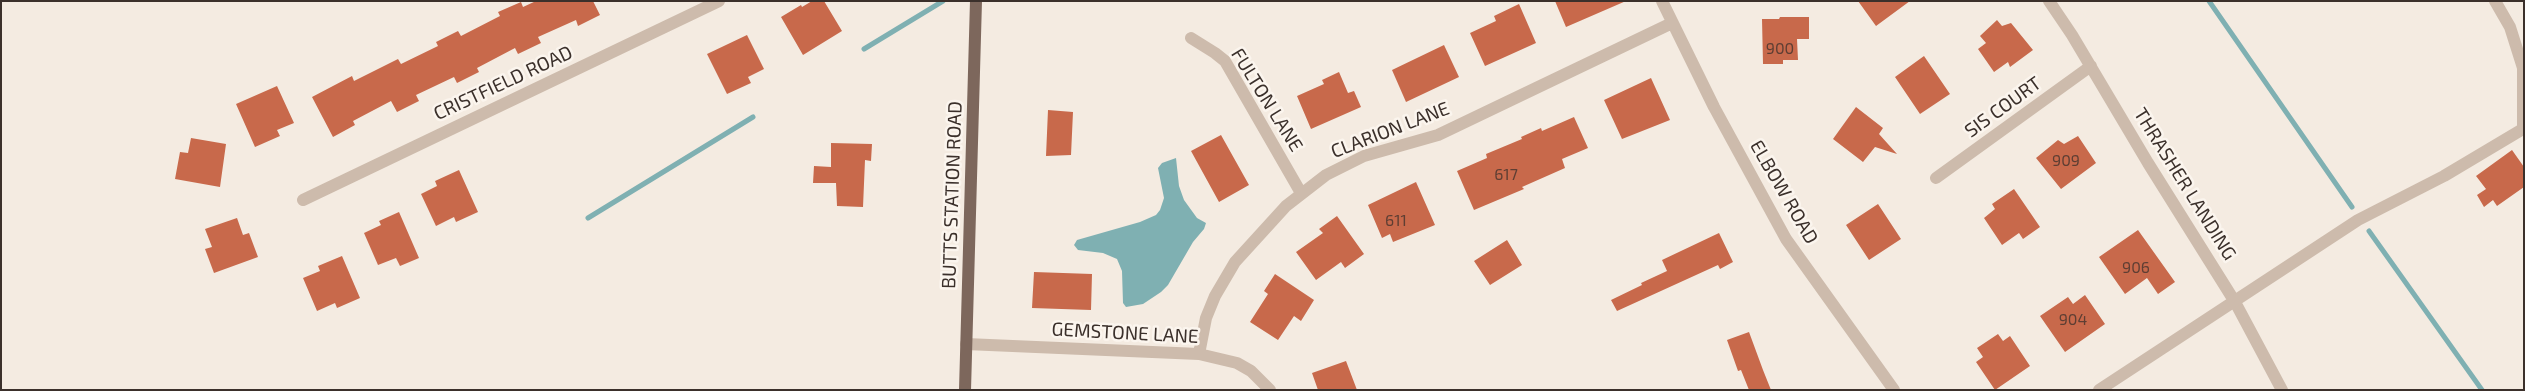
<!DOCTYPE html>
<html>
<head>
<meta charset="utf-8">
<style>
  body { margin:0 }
  #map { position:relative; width:2525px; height:391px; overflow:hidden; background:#f4ebe1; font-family:"Exo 2",sans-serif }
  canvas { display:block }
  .frame { position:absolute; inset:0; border:2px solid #3b302b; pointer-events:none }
</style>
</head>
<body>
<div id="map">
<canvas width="2525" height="391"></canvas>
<div class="frame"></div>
</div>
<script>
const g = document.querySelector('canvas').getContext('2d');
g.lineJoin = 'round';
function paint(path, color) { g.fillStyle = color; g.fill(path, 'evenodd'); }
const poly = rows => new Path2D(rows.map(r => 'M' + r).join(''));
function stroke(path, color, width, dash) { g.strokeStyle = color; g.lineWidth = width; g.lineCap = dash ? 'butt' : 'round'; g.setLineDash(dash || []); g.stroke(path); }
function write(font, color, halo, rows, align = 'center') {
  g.font = font + ' "Exo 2",sans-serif'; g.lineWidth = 5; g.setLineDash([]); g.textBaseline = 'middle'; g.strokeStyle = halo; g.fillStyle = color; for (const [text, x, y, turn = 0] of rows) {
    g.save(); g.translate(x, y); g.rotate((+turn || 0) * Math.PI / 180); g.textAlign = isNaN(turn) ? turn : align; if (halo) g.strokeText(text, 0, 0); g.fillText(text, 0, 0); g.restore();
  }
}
paint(poly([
  [1176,158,1179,186,1184,200,1197,218,1206,223,1204,229,1193,242,1168,285,1161,292,1143,304,1126,307,1123,303,1122,271,1117,259,1103,253,1078,250,1074,245,1077,240,1140,222,1156,215,1160,210,1164,198,1158,168,1162,163]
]), '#7fb0b2');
stroke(poly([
  [2209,1,2352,207],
  [864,49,943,1],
  [588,218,753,117],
  [2369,231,2482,390]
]), '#7fb0b2', 5);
paint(poly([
  [536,1,593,1,600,15,578,26,576,20,538,37,541,43,518,54,515,48,477,68,479,72,457,83,454,77,416,95,419,101,397,112,391,101,353,121,355,125,333,137,312,97,352,76,354,81,398,59,401,64,438,46,436,42,458,31,461,36,500,16,498,12,521,2,523,7],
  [812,1,824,1,842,31,803,55,781,17,801,5,802,7],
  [1555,1,1626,1,1566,27],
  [1858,1,1910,1,1876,26],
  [1519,4,1536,43,1485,66,1470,33,1496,21,1494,16],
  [1780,17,1809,17,1809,39,1797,39,1798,60,1783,60,1783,64,1763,64,1762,19,1779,19],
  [1997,20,2002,26,2011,23,2033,50,2010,67,2008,62,1994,72,1978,49,1986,43,1980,36],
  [747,35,764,69,748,77,751,83,727,94,707,54],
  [1444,45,1459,77,1406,102,1392,70],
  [1924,56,1950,94,1920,114,1895,77],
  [1339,72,1348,93,1354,91,1361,107,1311,129,1297,96,1324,84,1322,80],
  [1651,78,1670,120,1622,139,1604,100],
  [277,86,294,123,277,130,280,136,255,147,236,104],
  [1856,107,1883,128,1879,134,1897,154,1875,147,1863,162,1833,139],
  [1048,110,1073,112,1071,155,1046,156],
  [1574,117,1588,148,1562,159,1565,168,1522,187,1524,189,1474,210,1457,171,1487,158,1486,154,1522,139,1521,137,1541,128,1542,131],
  [1221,135,1249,185,1219,202,1191,151],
  [2078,136,2096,163,2061,189,2036,158,2058,140,2064,144],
  [191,138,226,144,220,187,175,179,180,152,188,153],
  [831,143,872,144,871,161,865,160,863,207,837,206,836,183,813,183,814,166,831,167],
  [2512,150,2524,167,2524,187,2497,206,2493,200,2484,207,2477,195,2486,189,2476,176],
  [459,170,478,212,456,222,454,217,436,226,421,194,437,186,435,181],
  [1416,182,1435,225,1393,242,1390,234,1382,238,1368,205],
  [2014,189,2040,227,2023,239,2019,233,2002,245,1984,218,1995,209,1992,204],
  [1878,204,1901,239,1869,260,1846,225],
  [399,212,419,258,400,266,396,258,378,265,364,233,381,225,379,221],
  [1337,216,1364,254,1345,268,1341,262,1316,280,1296,252,1323,233,1319,229],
  [237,218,243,235,249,233,258,257,214,273,205,249,212,247,205,229],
  [2138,230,2175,282,2158,294,2147,278,2125,294,2099,257],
  [1719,233,1733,262,1720,269,1718,265,1617,311,1611,300,1642,285,1641,283,1667,271,1662,260],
  [1507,240,1522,265,1490,285,1474,261],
  [342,256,360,298,337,308,335,303,317,311,303,278,320,271,318,266],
  [1034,272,1092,274,1091,310,1032,308],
  [1275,274,1314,300,1301,321,1294,316,1278,340,1250,322,1268,294,1264,291],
  [2085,295,2105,324,2065,352,2040,316,2068,297,2073,304],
  [1749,332,1763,370,1771,390,1749,390,1741,370,1738,371,1727,340],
  [1998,334,2003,341,2010,336,2030,366,1995,390,1976,362,1983,357,1977,348],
  [1346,361,1357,390,1318,390,1312,373]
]), '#c8694b');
stroke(poly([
  [1662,1,1714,107,1786,239,1894,390],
  [2049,1,2072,35,2148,163,2235,302,2282,390],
  [1191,38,1215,53,1225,61,1301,193],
  [1936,178,2091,66],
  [303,200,719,1],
  [966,344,1199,354,1237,363,1251,371,1270,390],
  [1199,354,1206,318,1215,296,1235,262,1286,206,1326,175,1364,156,1438,135,1672,23],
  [2099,390,2358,220,2444,176,2523,129,2523,68,2510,27,2495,1]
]), '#cdbbac', 12);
stroke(poly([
  [965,390,976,1]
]), '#7d675c', 12);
write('16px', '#5e3e33', null, [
  ["900",1780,49],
  ["909",2066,161],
  ["617",1506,175],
  ["611",1396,221],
  ["906",2136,268],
  ["904",2073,320]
]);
write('19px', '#3b302b', '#fbf5ee', [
  ["CRISTFIELD ROAD",503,83,-25],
  ["FULTON LANE",1267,100,58],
  ["SIS COURT",2003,107,-36],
  ["CLARION LANE",1390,130,-21],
  ["THRASHER LANDING",2185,184,58],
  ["ELBOW ROAD",1784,192,60],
  ["BUTTS STATION ROAD",952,195,-88],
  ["GEMSTONE LANE",1125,333,3]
]);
</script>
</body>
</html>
